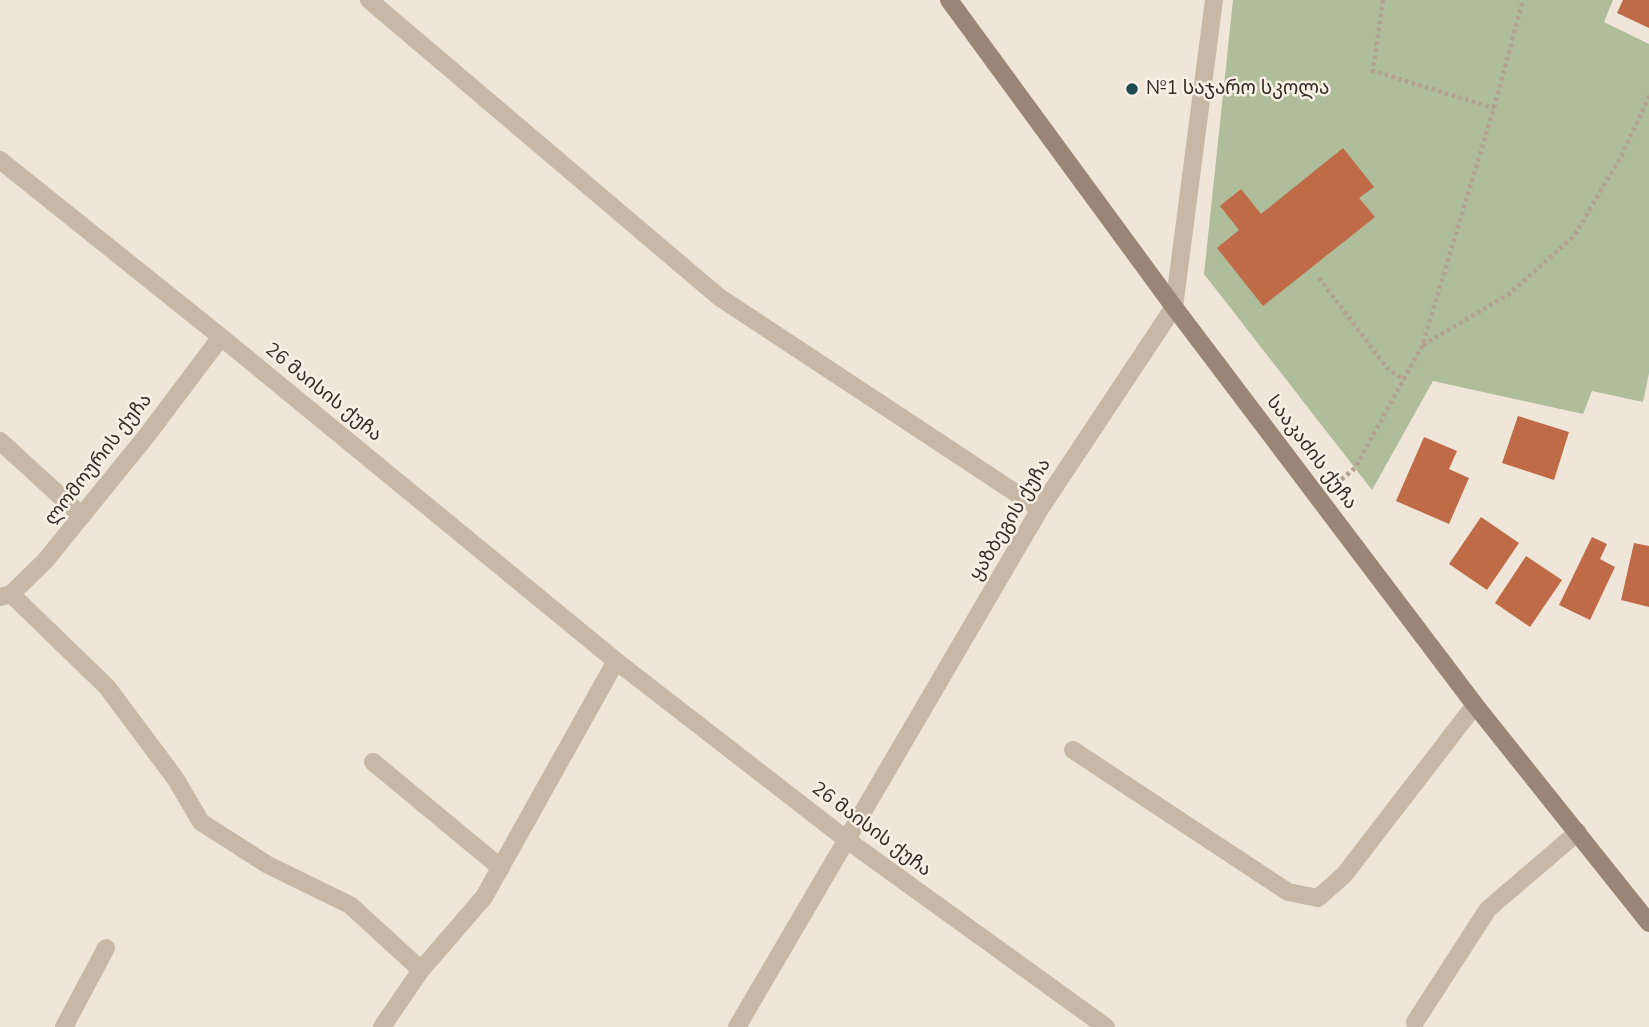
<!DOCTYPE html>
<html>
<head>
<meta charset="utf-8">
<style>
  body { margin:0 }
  canvas { display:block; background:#efe6d9 }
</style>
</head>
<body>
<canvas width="1649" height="1027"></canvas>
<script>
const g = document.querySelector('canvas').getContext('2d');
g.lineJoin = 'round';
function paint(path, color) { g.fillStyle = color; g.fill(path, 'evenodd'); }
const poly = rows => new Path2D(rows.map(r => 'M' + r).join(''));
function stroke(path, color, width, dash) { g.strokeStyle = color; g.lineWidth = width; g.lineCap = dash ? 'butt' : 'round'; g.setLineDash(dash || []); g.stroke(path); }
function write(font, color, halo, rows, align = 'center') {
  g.font = font + ' "Nunito Sans","Noto Sans Georgian",sans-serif'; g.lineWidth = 5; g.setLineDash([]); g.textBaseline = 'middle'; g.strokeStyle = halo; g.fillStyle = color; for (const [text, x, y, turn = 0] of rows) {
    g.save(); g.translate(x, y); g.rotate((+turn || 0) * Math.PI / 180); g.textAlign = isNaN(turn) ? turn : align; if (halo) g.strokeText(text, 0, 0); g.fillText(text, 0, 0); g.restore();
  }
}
paint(poly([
  [1233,0,1613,0,1604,22,1649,44,1649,373,1643,402,1592,391,1583,414,1433,381,1372,490,1204,274]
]), '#afbd9a');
paint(poly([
  [1623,0,1649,0,1649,28,1617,13],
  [1343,148,1374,187,1359,198,1375,217,1263,306,1217,248,1239,230,1220,206,1241,189,1261,214],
  [1518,416,1569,432,1554,480,1502,463],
  [1424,437,1457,451,1449,469,1469,478,1449,524,1396,501],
  [1481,517,1519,543,1487,590,1449,564],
  [1592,537,1607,544,1600,559,1615,567,1590,620,1559,605],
  [1634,543,1649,546,1649,607,1621,600],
  [1526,556,1562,580,1530,627,1495,603]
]), '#bf6b47');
stroke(poly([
  [1383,0,1373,71,1494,108],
  [1319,278,1387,368,1404,380],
  [1423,345,1509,294,1574,236,1622,155,1649,96],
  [1336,484,1355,468,1422,346,1494,108,1523,0]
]), '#b2a190', 4.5, [3.5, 3.5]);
stroke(poly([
  [369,0,719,297,1040,509],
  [0,160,221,337,616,661,847,840,1106,1027],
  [0,441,82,516],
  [11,594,107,687,175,778,201,822,268,865,350,905,421,970],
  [0,597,11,594,45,561,148,434,221,337],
  [1073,750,1288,892,1318,898,1344,875,1475,705],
  [373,762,501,868],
  [1415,1022,1488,909,1578,832],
  [64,1027,106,948],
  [382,1027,421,970,484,897,616,661],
  [737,1027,1040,509,1174,307,1214,0]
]), '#c6b7a6', 18);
stroke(poly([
  [949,0,1174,307,1475,705,1649,923]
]), '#9a8677', 18);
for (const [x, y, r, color] of [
  [1132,89,7,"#1f4b52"]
]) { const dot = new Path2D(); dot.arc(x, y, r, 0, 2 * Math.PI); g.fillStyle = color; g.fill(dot); stroke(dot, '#f8f0e5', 2.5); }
write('19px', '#332b26', '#f8f0e5', [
  ["№1 საჯარო სკოლა",1146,89]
], 'left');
write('19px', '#332b26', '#f8f0e5', [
  ["26 მაისის ქუჩა",323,393,39],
  ["სააკაძის ქუჩა",1311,453,53],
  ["ლომოურის ქუჩა",99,460,-52],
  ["ყაზბეგის ქუჩა",1011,520,-59],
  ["26 მაისის ქუჩა",871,830,37]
]);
</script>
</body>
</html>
